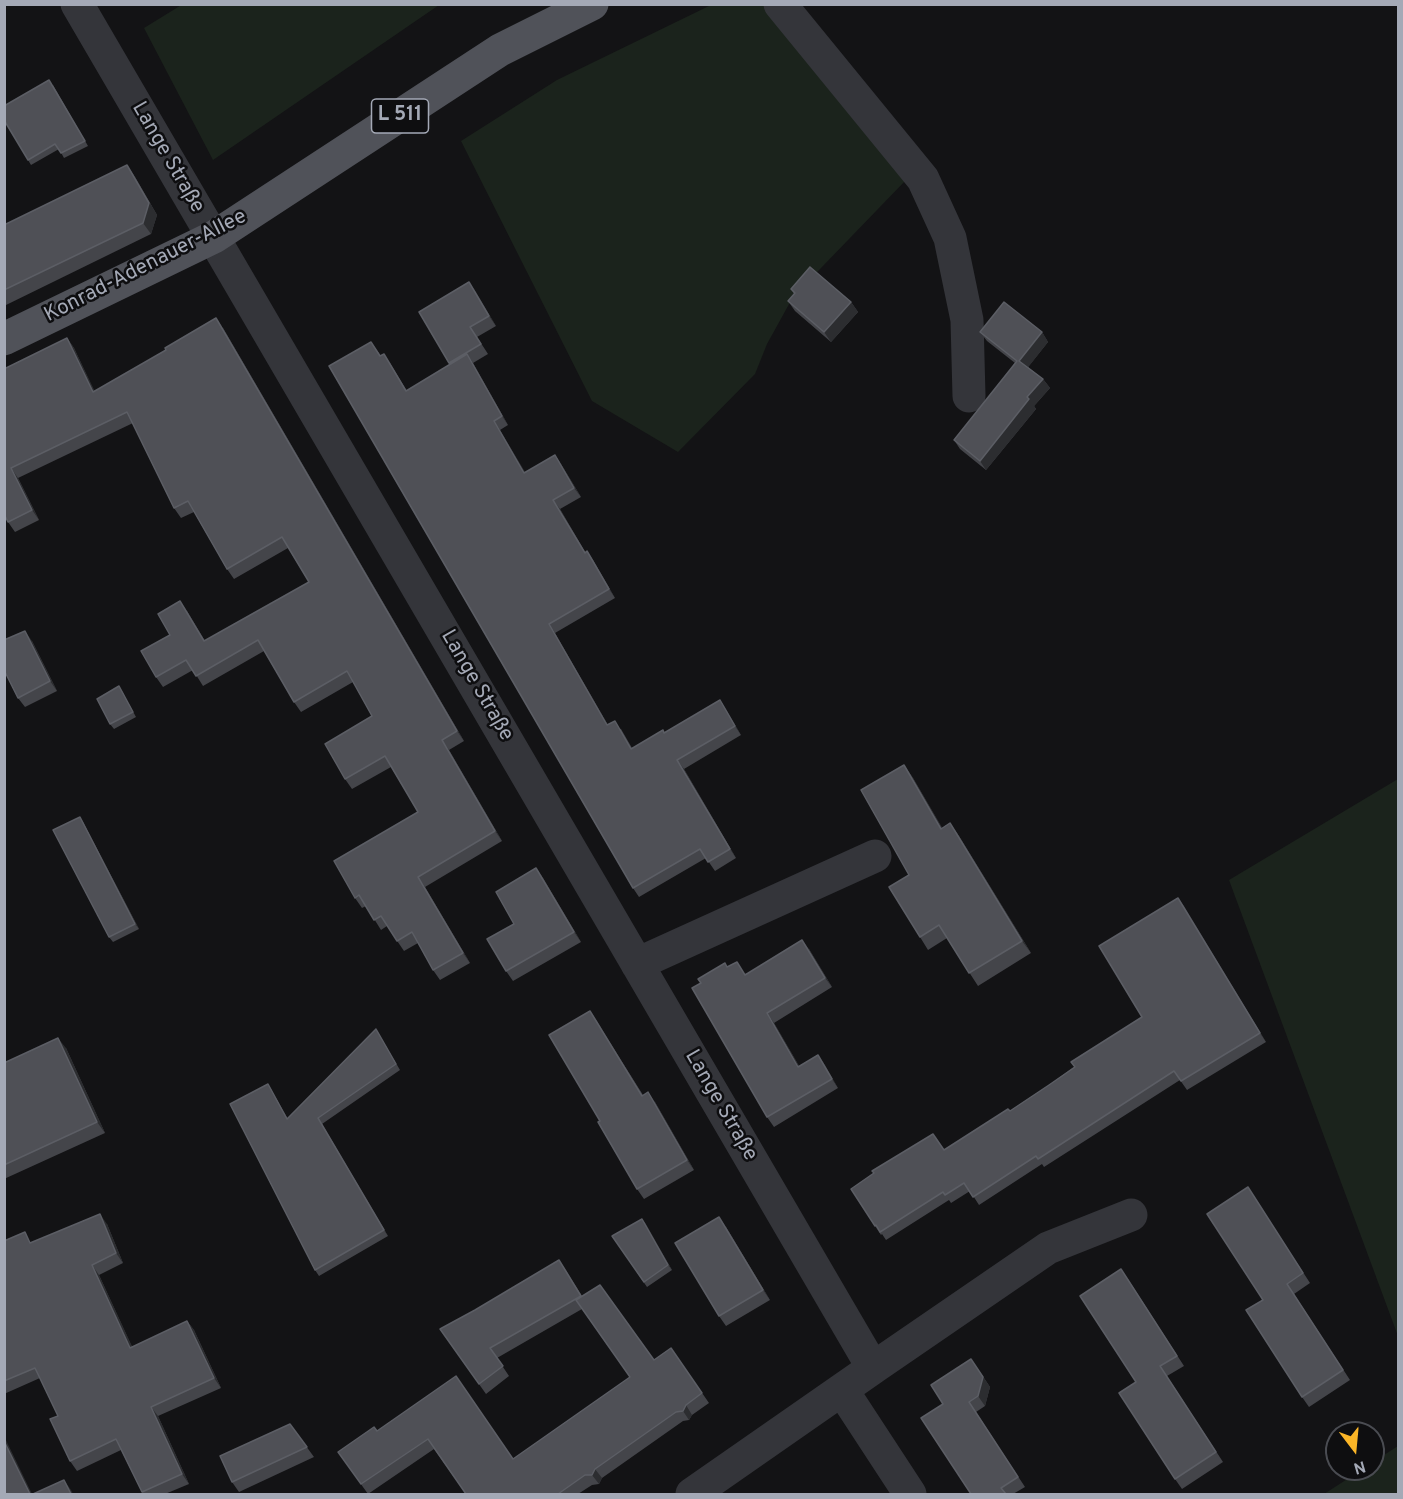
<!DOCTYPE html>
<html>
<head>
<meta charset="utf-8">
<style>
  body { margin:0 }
  #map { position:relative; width:1403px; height:1499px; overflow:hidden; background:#131315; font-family:Overpass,sans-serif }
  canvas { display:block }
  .frame { position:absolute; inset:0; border:6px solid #a4a9b6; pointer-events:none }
  .north { position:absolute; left:1325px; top:1421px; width:60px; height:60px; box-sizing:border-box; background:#0e0e10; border:2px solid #4a4c52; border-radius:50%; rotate:164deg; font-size:16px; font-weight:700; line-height:24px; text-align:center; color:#a4a9b6 }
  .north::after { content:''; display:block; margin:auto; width:21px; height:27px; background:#fab527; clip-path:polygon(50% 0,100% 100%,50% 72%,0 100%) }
</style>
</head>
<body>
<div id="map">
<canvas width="1403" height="1499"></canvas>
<div class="frame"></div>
<div class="north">N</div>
</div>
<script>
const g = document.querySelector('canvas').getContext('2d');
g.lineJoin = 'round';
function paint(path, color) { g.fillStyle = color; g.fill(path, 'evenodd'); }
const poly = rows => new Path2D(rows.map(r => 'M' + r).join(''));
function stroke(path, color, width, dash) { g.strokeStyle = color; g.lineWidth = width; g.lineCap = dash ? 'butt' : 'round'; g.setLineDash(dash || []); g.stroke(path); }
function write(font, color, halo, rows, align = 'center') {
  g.font = font + ' Overpass,sans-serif'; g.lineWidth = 5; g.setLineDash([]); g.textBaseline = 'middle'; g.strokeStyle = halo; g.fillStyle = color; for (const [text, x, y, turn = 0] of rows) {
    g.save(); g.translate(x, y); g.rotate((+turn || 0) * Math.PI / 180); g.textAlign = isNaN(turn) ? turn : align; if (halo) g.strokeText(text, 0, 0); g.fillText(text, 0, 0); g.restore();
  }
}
paint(poly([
  [183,4,439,4,439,5,213,160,144,28],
  [711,5,764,5,906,180,793,297,767,344,755,374,678,452,592,401,461,141,557,80],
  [1398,779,1398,1336,1229,880],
  [1398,1446,1398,1494,1324,1494,1363,1469,1373,1469,1373,1462]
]), '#1b231c');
stroke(poly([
  [77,4,873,1368,692,1494],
  [780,4,923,179,950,238,967,320,969,396],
  [637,964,875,856],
  [873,1368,1048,1248,1131,1215],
  [842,1390,910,1494]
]), '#34353a', 33);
stroke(poly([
  [4,339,214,237,500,50,592,4]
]), '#505259', 33);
paint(poly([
  [53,85,88,146,64,158,59,149,31,165,28,160],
  [127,165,135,177,157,215,151,234,4,306,4,225],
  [469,282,496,326,477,337,488,354,473,363,508,425,500,430,525,473,555,455,561,464,581,497,560,509,585,552,587,551,593,560,615,598,555,633,608,725,621,729,632,748,665,733,720,700,741,735,684,769,736,858,715,871,706,858,639,897,633,888,371,342,381,356,390,363,407,391,450,365,419,312],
  [791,289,851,302,858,312,831,342,795,311,788,301,794,294],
  [223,328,464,741,449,750,502,841,425,887,470,963,440,980,433,970,418,943,404,951,387,926,381,930,366,906,362,908,355,898,418,812,391,767,352,789,345,779,372,716,353,682,301,712,294,702,264,651,203,686,193,670,163,687,156,677,170,635,187,611,205,641,309,582,288,548,234,579,227,569,194,512,181,518,174,508,133,423,18,478,39,520,15,532,8,522,4,369,67,338,74,348,94,391],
  [980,332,1042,332,1048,342,1028,367,1043,379,1050,388,1034,406,1036,409,986,470,960,449,954,440,1015,363,987,341],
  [32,641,57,691,25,707,18,698],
  [119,686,136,717,114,729,110,724],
  [904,765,913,778,942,828,950,823,959,836,1031,953,978,986,947,938,928,950,920,937,909,875],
  [80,817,83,822,139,929,113,942,109,937],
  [536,868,543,878,581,942,513,981,506,971,514,924],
  [1178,898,1266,1042,1187,1090,1180,1080,1044,1167,1042,1164,979,1205,970,1191,951,1203,949,1200,886,1240,882,1234,881,1235,875,1226,944,1150,1010,1111,1049,1085,1142,1017],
  [809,949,832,987,774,1023,799,1066,818,1055,838,1088,774,1127,767,1117,745,974],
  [590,1011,643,1095,655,1102,694,1170,644,1199,637,1189,600,1121],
  [376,1029,400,1070,322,1124,388,1236,319,1276,315,1270,268,1084,288,1119],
  [66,1048,105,1133,4,1179,4,1063],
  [1248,1187,1310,1283,1294,1294,1350,1380,1309,1407,1302,1397,1263,1300],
  [642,1219,672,1270,647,1287,612,1236],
  [107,1224,123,1263,99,1275,132,1347,187,1321,194,1330,221,1388,158,1416,189,1484,165,1494,143,1494,121,1450,77,1471,70,1461,58,1416,40,1378,4,1394,4,1241,32,1243],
  [726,1227,770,1300,726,1326,719,1316],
  [559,1260,582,1296,654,1360,671,1348,709,1403,692,1415,689,1420,683,1421,602,1478,599,1484,592,1485,578,1494,466,1494,434,1449,368,1494,338,1452,377,1431,456,1376,513,1459,630,1377,582,1309,497,1358,509,1376,486,1394,440,1329,475,1310],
  [1128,1279,1184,1366,1167,1376,1223,1462,1182,1489,1175,1479,1136,1382],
  [978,1369,990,1387,985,1406,976,1412,1025,1487,1013,1494,971,1494,943,1404],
  [290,1424,314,1457,239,1492,232,1482]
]), '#44454a');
paint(poly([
  [127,165,135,177,157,215,151,234,143,223],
  [469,282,476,292,496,326,489,316],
  [851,302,858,312,831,342,824,332],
  [216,318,223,328,464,741,457,731],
  [1042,332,1048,342,1026,370,1019,361],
  [67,338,74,348,100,402,93,392],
  [467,354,473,363,508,425,502,416],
  [1043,379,1050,388,1034,406,1036,409,986,470,980,461,1027,397],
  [494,421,500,430,531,482,524,473],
  [555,455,561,464,581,497,574,488],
  [11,468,18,478,39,520,32,510],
  [553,500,560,509,591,562,585,553],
  [587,551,593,560,615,598,609,589],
  [180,601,187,611,211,651,204,641],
  [549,624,555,633,613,734,607,725],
  [25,631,32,641,57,691,50,681],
  [720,700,726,709,741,735,735,726],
  [442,740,449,750,502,841,495,831],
  [677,760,684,769,736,858,730,849],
  [904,765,913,778,950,841,941,829],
  [80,817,83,822,139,929,135,924],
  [950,823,959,836,1031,953,1022,941],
  [536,868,543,878,581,942,574,932],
  [418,877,425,887,470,963,463,953],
  [1178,898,1184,906,1266,1042,1260,1033],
  [802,940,809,949,832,987,825,978],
  [590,1011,597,1021,649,1106,642,1096],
  [767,1013,774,1023,805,1076,798,1067],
  [58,1038,66,1048,105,1133,97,1122],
  [818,1055,825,1065,838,1088,832,1079],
  [648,1092,655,1102,694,1170,687,1160],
  [318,1118,322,1124,388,1236,384,1230],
  [100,1214,107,1224,123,1263,116,1253],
  [719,1217,726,1227,770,1300,763,1290],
  [642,1219,646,1224,672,1270,668,1265],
  [559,1260,566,1270,588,1306,581,1296],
  [92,1265,99,1275,137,1357,130,1348],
  [187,1321,194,1330,221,1388,214,1378],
  [971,1359,990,1387,985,1406,978,1396],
  [686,1405,692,1415,689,1420,683,1411],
  [151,1407,158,1416,189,1484,182,1474],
  [4,1436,32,1494,30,1494,4,1441],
  [595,1469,602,1478,599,1484,592,1475],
  [64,1480,71,1490,73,1494,71,1494]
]), '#2c2d30');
const building = poly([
  [49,80,85,141,61,153,55,144,28,160,4,120,4,106,49,80],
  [127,165,149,203,143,223,4,290,4,225,127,165],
  [810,267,851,302,824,332,788,301,795,293,791,289,810,267],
  [469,282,489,316,470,327,481,344,449,363,419,312,469,282],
  [1004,302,1042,332,1019,361,1043,379,1027,397,1029,399,980,461,954,440,1017,361,980,332,1004,302],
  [216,318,457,731,442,740,495,831,418,877,463,953,433,970,412,932,397,941,381,916,374,920,359,895,355,898,334,861,418,812,385,756,345,779,325,744,372,716,347,671,294,702,258,640,196,676,186,660,156,677,141,651,170,635,158,614,180,601,204,641,309,582,282,537,227,569,188,501,174,508,127,412,11,468,32,510,8,522,4,514,4,369,67,338,93,392,166,350,165,348,216,318],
  [371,342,380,356,384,354,406,391,467,354,502,416,494,421,524,473,555,455,574,488,553,500,585,553,587,551,609,589,549,624,607,725,615,721,631,749,663,730,664,733,720,700,735,726,677,760,730,849,708,862,700,849,633,888,329,366,371,342],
  [25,631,50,681,18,698,4,670,4,640,25,631],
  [119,686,133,712,110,724,97,699,119,686],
  [904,765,941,829,950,823,1022,941,969,973,939,925,920,937,889,887,909,875,861,790,904,765],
  [80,817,135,924,109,937,53,830,80,817],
  [536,868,574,932,506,971,487,939,514,924,496,892,536,868],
  [1178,898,1260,1033,1181,1081,1174,1071,1038,1159,1036,1156,973,1197,964,1183,945,1195,943,1192,880,1232,876,1225,875,1226,851,1189,874,1173,872,1171,933,1134,944,1150,1008,1109,1010,1111,1049,1085,1075,1067,1071,1062,1142,1017,1099,946,1178,898],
  [802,940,825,978,767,1013,798,1067,818,1055,832,1079,767,1117,692,988,701,983,698,979,725,963,727,967,737,962,745,975,802,940],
  [590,1011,642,1096,648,1092,687,1160,637,1189,598,1122,600,1121,549,1035,590,1011],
  [376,1029,396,1064,318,1118,384,1230,315,1270,230,1104,268,1084,287,1119,376,1029],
  [58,1038,97,1122,4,1165,4,1063,58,1038],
  [1248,1187,1303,1273,1287,1284,1343,1370,1302,1397,1246,1310,1263,1300,1207,1214,1248,1187],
  [100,1214,116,1253,92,1265,130,1348,187,1321,214,1378,151,1407,182,1474,142,1492,116,1439,70,1461,50,1419,58,1416,35,1368,4,1381,4,1241,25,1232,30,1243,100,1214],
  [719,1217,763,1290,719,1316,675,1243,719,1217],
  [642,1219,668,1265,644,1282,612,1236,642,1219],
  [559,1260,581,1296,490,1348,503,1366,479,1384,440,1329,475,1310,559,1260],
  [1121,1269,1177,1356,1160,1366,1216,1452,1175,1479,1119,1393,1136,1382,1080,1296,1121,1269],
  [600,1285,654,1360,671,1348,702,1393,686,1405,683,1411,676,1412,595,1469,592,1475,585,1475,558,1494,466,1494,428,1439,361,1484,338,1452,374,1427,377,1431,456,1376,513,1459,630,1377,576,1300,600,1285],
  [971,1359,983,1377,978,1396,969,1402,1018,1477,1001,1488,1006,1494,971,1494,921,1418,943,1404,931,1385,971,1359],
  [290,1424,307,1447,232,1482,220,1456,290,1424],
  [4,1441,30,1494,4,1494,4,1441],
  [64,1480,71,1494,33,1494,64,1480]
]);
paint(building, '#4f5056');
stroke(building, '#5c5e65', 1.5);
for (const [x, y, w] of [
  [400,116,57]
]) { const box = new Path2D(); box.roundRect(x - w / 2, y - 17, w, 34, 4.5); g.fillStyle = '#0e0e10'; g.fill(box); stroke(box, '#a4a9b6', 1.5); }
write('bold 20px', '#a4a9b6', null, [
  ["L 511",400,116]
]);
write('21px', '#a4a9b6', '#0e0e10', [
  ["Lange Straße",167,158,60],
  ["Konrad-Adenauer-Allee",146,267,-27],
  ["Lange Straße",476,686,60],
  ["Lange Straße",720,1106,60]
]);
</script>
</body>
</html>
